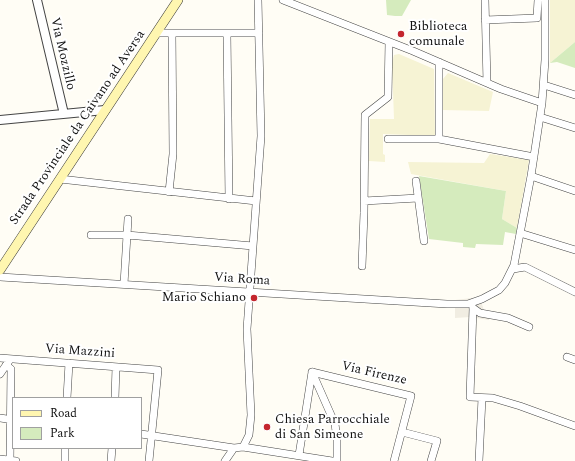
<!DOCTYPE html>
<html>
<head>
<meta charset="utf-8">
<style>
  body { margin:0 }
  #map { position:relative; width:575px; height:461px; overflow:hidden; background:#fffdf5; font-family:Spectral,serif }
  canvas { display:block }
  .legend { position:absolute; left:12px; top:397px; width:130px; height:52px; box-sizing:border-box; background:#fff; border:1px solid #a0a0a0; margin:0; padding:5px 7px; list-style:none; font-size:12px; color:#111 }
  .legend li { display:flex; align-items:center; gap:8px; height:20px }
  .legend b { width:20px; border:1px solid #a0a0a0 }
</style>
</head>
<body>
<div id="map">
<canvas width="575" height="461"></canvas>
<ul class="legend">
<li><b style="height:5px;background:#fff6b0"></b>Road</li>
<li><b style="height:11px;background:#d5ebbd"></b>Park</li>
</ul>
</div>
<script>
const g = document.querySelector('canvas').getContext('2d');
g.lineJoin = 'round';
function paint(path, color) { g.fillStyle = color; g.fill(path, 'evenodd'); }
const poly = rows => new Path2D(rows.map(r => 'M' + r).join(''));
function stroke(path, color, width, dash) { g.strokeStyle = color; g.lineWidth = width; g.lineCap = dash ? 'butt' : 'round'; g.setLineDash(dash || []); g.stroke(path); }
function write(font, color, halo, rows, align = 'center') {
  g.font = font + ' Spectral,serif'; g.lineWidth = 4; g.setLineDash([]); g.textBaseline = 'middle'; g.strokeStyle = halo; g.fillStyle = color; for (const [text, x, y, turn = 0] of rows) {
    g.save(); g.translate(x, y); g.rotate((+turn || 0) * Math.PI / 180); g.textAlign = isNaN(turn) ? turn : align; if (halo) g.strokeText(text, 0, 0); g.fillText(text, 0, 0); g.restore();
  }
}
paint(poly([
  [550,0,575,0,575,42,550,63],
  [399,54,434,69,435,136,383,134,383,154,385,155,385,162,369,161,370,119,394,119,392,63,394,55],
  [448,73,493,92,489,111,442,110,443,79],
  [490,154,529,160,517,228,502,219,506,191,411,174,408,162,484,163]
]), '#f6f3d4');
paint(poly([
  [386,0,411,0,402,16,395,16,387,15],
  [575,42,575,68,557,62,550,63],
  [419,176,506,191,502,219,517,228,516,234,505,232,503,245,476,244,475,248,463,247,463,243,429,239]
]), '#d5ebbd');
paint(poly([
  [480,297,484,311,489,312,489,320,470,317,455,318,455,300]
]), '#f1ede2');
const minor = poly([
  [283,0,413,51,501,89,542,103],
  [485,0,487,83],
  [485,20,537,18,538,0],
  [156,33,259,33],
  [227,34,229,199],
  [439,62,439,139],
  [544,85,575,95],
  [540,117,575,128],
  [388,139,439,139,534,157],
  [531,176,575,191],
  [60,179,256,201],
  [416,181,424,241],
  [169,192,173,154,172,33],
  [364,201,418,198],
  [520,233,575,250],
  [91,235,127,235,253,246],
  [362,266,364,213,365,115,388,97,389,42],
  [513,269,525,267,575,292],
  [0,277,447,304,468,304,482,299,499,290,505,283,514,265,531,176,542,103,545,60,545,0],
  [124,284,128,219],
  [473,308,470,397,493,398,520,406,575,426],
  [473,308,480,313,508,318,529,327],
  [567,357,575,360],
  [0,358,158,370,149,461],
  [6,365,11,369,10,461],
  [312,372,335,424,337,439,337,461],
  [0,374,9,361],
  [67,398,69,363],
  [115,398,116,367],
  [0,418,13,420],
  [402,432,437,441,431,461],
  [141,434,234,448],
  [243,447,249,435,251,415,247,329,261,136,258,0],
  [299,455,312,372,411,396,394,461],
  [0,459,16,461],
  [65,461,65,448],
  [111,461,112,448],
  [225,461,234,448,243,447,332,461],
  [479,461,482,398]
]);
const tertiary = poly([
  [37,0,64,114],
  [0,120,105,110]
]);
const secondary = poly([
  [0,270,178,0]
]);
stroke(minor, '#444', 8);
stroke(tertiary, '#444', 10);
stroke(secondary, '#333', 10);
stroke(minor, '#fff', 7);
stroke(tertiary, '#fff', 8);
stroke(secondary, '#fff6b0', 9);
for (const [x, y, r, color] of [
  [401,34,4,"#c4262e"],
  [254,298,4,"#c4262e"],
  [267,427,4,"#c4262e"]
]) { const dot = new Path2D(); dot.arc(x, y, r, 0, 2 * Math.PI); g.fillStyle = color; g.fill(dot); stroke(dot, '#fff', 1.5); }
write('13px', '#111', '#fff', [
  ["Biblioteca",409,27],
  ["comunale",409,42],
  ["Mario Schiano",246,298,"right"],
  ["Chiesa Parrocchiale",275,420],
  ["di San Simeone",275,435]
], 'left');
write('13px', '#111', '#fff', [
  ["Via Mozzillo",62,54,77],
  ["Strada Provinciale da Caivano ad Aversa",78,128,-56],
  ["Via Roma",242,280,4],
  ["Via Mazzini",80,352,4],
  ["Via Firenze",374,374,13]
]);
</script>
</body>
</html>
